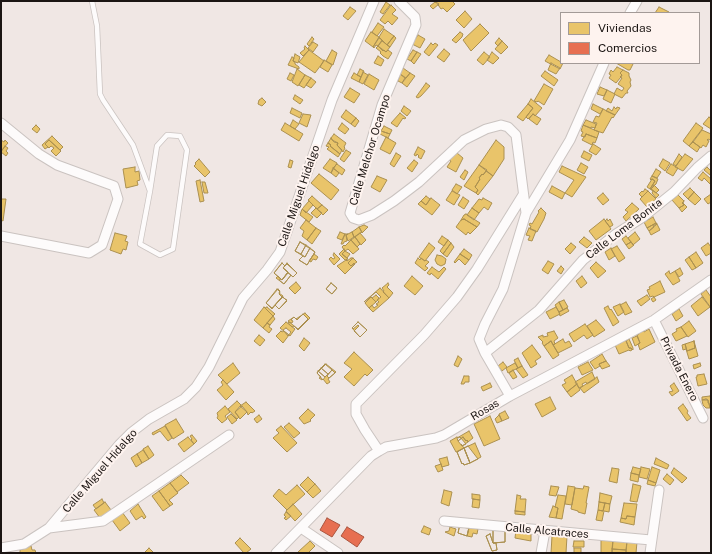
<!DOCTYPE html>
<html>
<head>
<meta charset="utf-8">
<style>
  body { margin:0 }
  #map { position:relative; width:712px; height:554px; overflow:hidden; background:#f0e7e4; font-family:"Public Sans",sans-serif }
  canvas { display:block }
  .frame { position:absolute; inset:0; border:2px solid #1b1513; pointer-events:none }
  .legend { position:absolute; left:560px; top:12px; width:140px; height:52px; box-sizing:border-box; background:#fef3ef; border:1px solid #a39a97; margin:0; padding:5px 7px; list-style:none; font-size:12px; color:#1b1513 }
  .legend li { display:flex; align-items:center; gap:8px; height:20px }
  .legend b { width:20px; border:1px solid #a39a97 }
</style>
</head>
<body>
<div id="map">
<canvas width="712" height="554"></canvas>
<div class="frame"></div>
<ul class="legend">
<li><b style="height:11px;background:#e9c46a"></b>Viviendas</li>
<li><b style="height:11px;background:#e76f51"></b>Comercios</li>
</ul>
</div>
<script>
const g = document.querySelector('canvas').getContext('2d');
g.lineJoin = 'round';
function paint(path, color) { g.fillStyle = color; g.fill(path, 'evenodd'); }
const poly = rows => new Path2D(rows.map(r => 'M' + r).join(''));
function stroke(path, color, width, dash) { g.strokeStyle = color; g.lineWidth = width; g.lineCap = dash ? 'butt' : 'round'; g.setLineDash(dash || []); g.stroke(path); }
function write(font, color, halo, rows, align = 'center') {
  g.font = font + ' "Public Sans",sans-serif'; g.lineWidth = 4; g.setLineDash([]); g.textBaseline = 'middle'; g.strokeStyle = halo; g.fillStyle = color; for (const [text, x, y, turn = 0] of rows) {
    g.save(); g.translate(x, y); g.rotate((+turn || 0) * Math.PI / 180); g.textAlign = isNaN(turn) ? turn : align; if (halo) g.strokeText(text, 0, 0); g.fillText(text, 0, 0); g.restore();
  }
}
const homes = poly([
  [436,1,452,1,455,4,447,12,443,8,441,9,436,2,435,3,436,1],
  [386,2,390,5,383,14,380,12,386,2],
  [435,2,436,2,439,4,433,9,430,6,435,2],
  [391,5,396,10,392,14,398,18,392,25,388,21,385,24,380,20,391,5],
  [350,7,356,11,348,20,343,16,350,7],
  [659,7,669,12,669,13,655,13,659,7],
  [465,11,472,19,464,28,456,20,465,11],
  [378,23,384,27,377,36,372,32,378,23],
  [480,24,489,33,471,51,463,40,480,24],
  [384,29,394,36,387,45,379,37,384,29],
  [371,32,379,37,373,47,365,41,371,32],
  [460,32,463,34,462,37,456,43,452,40,460,32],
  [418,35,425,39,420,48,412,44,418,35],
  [394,36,396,38,390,47,387,45,394,36],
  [312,37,314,39,309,46,307,44,312,37],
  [379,38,382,40,378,46,376,45,374,48,373,47,379,38],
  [499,38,502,41,498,46,495,43,499,38],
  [382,41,390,47,386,52,378,46,382,41],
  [502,41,508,47,501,54,495,49,502,41],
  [313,42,318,45,313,52,308,48,313,42],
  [431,43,433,45,435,43,438,45,429,56,424,52,431,43],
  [305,46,309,50,303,56,300,53,305,49,304,48,305,46],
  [378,46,383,51,384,50,386,52,388,50,392,53,388,59,383,56,380,53,381,52,376,48,378,46],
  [444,49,450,54,444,62,437,57,444,49],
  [309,50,324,61,315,73,299,62,309,50],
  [332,50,337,53,333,65,326,61,332,50],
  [413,50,417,52,411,61,407,59,413,50],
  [417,52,421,54,414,64,411,61,417,52],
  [484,52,490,57,483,65,477,60,484,52],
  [492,52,499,58,493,64,487,60,492,52],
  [295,54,300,57,298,63,293,61,295,54],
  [549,55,561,62,561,63,563,63,560,69,545,61,549,55],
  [378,56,384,60,381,66,374,63,378,56],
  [292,57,294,58,293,61,295,62,295,64,299,67,299,69,288,65,292,57],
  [324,60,332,65,328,72,320,67,324,60],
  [551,63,560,68,556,74,548,70,551,63],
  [616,63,632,63,633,64,630,70,628,70,616,63],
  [617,67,623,70,620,73,622,75,621,77,616,83,609,78,611,75,609,74,611,70,613,72,617,67],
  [403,68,410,73,406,78,400,74,403,68],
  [297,69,305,75,298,86,292,82,297,69],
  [360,69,364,71,361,77,357,75,360,69],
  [623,70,629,73,629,76,631,80,630,82,631,86,627,91,628,93,626,93,622,98,614,94,617,88,622,91,624,88,618,84,622,78,620,77,622,75,620,73,623,70],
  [545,71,558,80,554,86,541,76,545,71],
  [363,72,368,75,363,84,359,82,363,72],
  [290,73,294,75,291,81,287,79,290,73],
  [354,73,361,77,359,82,351,78,354,73],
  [410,73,415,76,407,87,402,83,410,73],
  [369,74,379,80,374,90,364,84,369,74],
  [400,74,405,78,402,83,398,81,400,74],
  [305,75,311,78,304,88,299,85,305,75],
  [311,78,316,82,311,88,306,85,311,78],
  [426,83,430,86,421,96,418,98,416,97,426,83],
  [544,84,553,89,544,105,538,101,537,102,534,101,544,84],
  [600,87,607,90,604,96,597,94,600,87],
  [350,88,360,94,354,103,344,97,350,88],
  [607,90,615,94,611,103,603,99,607,90],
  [295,95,303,100,300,104,293,99,295,95],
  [262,98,266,102,262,106,258,104,259,100,262,98],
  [531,99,542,108,535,116,533,114,528,119,526,117,533,108,528,104,531,99],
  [528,104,533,108,523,121,517,117,528,104],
  [593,104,603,109,600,114,591,109,593,104],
  [404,106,411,111,407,116,401,111,404,106],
  [614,107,616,109,617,107,620,108,615,115,606,111,608,108,612,111,614,107],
  [292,108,302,113,300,118,290,113,292,108],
  [603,109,615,115,613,118,612,117,603,133,594,130,597,123,593,122,596,116,599,117,603,109],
  [346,110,356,118,351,124,341,117,346,110],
  [400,113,406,118,404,119,403,118,397,127,391,123,400,113],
  [303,114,311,115,307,127,299,123,303,114],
  [533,114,541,119,537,125,529,119,533,114],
  [709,117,711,119,711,129,703,124,709,117],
  [356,118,359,121,355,127,351,124,356,118],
  [293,120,299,124,295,129,290,126,293,120],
  [586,120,596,124,595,128,591,127,591,128,583,125,586,120],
  [285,123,303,134,299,141,281,130,285,123],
  [342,123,349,129,345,134,338,129,342,123],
  [696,123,703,128,689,146,683,141,696,123],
  [36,125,40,129,37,133,32,129,36,125],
  [583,125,599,132,597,138,586,134,585,137,581,136,583,132,581,131,583,125],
  [384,126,392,130,390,134,381,131,384,126],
  [702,130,711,134,711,138,710,140,708,139,707,140,709,141,706,147,703,145,701,148,693,142,702,130],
  [381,131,390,134,388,138,380,134,381,131],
  [334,134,346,143,344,147,345,148,343,152,337,145,338,143,332,140,331,138,334,134],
  [586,134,597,138,595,143,593,142,592,145,582,140,586,134],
  [52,136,63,147,60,150,49,140,45,144,48,147,45,149,42,145,52,136],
  [386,137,396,143,390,154,380,149,386,137],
  [331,138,334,142,338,143,337,145,342,150,340,154,330,146,331,145,328,143,331,138],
  [1,140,4,142,5,140,8,143,1,151,1,140],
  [49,140,61,151,56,156,51,151,54,148,51,146,49,148,45,144,49,140],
  [496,140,504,147,504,159,493,176,479,165,496,140],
  [693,142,700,147,697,152,689,146,693,142],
  [328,143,331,145,330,146,340,154,338,157,327,149,329,147,326,146,328,143],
  [593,144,601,149,596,155,589,151,593,144],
  [5,146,8,148,6,151,8,153,6,156,1,152,5,146],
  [418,147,425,151,421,159,418,157,419,156,417,154,416,156,414,155,418,147],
  [346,150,351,153,344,162,340,159,346,150],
  [584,151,592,155,589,161,581,157,584,151],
  [396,153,401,156,394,167,390,164,396,153],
  [457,153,463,158,456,172,447,167,451,161,449,160,457,153],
  [679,154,682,157,676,166,673,164,679,154],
  [685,154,693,159,683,171,675,167,685,154],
  [199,159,210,172,205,177,194,166,196,164,195,163,199,159],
  [330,159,337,163,331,173,323,168,330,159],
  [663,159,670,163,665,171,659,166,663,159],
  [290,160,293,161,291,168,288,167,290,160],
  [414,160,418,163,412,172,407,168,414,160],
  [581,163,588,167,584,174,577,170,581,163],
  [337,164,345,170,342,175,333,168,337,164],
  [671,164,678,168,673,176,666,172,671,164],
  [479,165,487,170,483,175,482,174,479,178,480,179,475,187,478,190,476,193,464,186,479,165],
  [562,166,586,177,572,197,565,193,574,180,559,172,562,166],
  [135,167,135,172,139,171,140,180,137,181,138,185,126,188,123,169,135,167],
  [707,167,711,171,710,175,704,170,707,167],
  [333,168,339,173,336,177,331,173,333,168],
  [656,169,661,172,657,178,652,176,656,169],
  [465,170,468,172,464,180,460,177,465,170],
  [486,171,493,176,478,195,476,193,478,190,475,187,480,179,479,178,482,174,483,175,486,171],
  [703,172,711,179,710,184,704,178,702,181,698,178,703,172],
  [319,174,339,190,331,200,311,183,319,174],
  [377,176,387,180,380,192,371,187,377,176],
  [652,176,658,179,656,184,651,189,659,195,656,198,652,193,653,191,650,189,655,181,652,179,651,180,650,179,652,176],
  [652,179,655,181,650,189,647,187,652,179],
  [200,180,204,201,200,202,196,181,200,180],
  [202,182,205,182,208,193,204,193,202,182],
  [456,184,462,187,457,194,452,190,456,184],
  [654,185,659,190,656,193,651,189,654,185],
  [552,186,565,193,562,199,549,192,552,186],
  [690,188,694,192,688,199,683,194,690,188],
  [645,189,648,191,642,197,639,194,642,191,643,192,645,189],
  [452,191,460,195,454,205,446,200,452,191],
  [648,191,656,199,647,207,640,199,648,191],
  [694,192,701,199,695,205,688,199,694,192],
  [603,193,609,200,603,205,597,198,603,193],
  [711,194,711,202,708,204,704,199,711,194],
  [678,195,684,201,682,203,684,205,679,208,672,200,678,195],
  [312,196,322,205,317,209,308,200,312,196],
  [426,196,430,199,426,205,421,201,426,196],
  [463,197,469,201,464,209,458,205,463,197],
  [431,198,440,205,432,215,418,204,421,201,426,205,431,198],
  [483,198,492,203,488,210,484,207,479,213,472,208,479,199,482,200,483,198],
  [1,199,6,199,3,221,1,220,1,199],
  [309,201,313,205,306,213,302,209,309,201],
  [684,201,683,203,687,207,682,212,679,208,684,205,682,203,684,201],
  [632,203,639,209,626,221,623,217,628,212,625,210,632,203],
  [322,205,328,210,323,215,317,209,322,205],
  [316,208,322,213,317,218,311,213,316,208],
  [472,208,479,213,474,220,467,215,472,208],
  [541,208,546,213,544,219,537,232,530,229,531,226,529,225,530,223,532,224,539,212,538,211,541,208],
  [302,209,313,217,309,222,300,215,302,209],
  [466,214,480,223,477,227,464,219,461,220,464,215,466,214],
  [653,217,656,223,647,228,644,222,653,217],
  [464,219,477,227,470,234,468,232,466,235,456,227,461,220,464,219],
  [604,219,611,229,596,240,589,231,604,219],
  [607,219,608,221,610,219,613,225,610,227,605,221,607,219],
  [306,220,316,228,307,240,302,236,304,231,300,228,306,220],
  [656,223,657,224,653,226,654,227,649,231,647,228,656,223],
  [657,224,660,230,651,235,649,231,657,224],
  [364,225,368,227,362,233,359,227,364,225],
  [359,227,362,232,354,237,352,232,359,227],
  [316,228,321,231,312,244,307,240,316,228],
  [529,228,536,231,532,241,528,240,530,236,526,235,529,228],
  [340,232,345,234,342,240,337,238,340,232],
  [352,232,354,237,348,241,346,235,352,232],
  [635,232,640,239,633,245,628,238,635,232],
  [115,233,127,236,125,241,128,242,126,250,123,249,121,254,110,250,115,233],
  [360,233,366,240,361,245,355,237,360,233],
  [345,234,348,234,346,235,347,241,344,242,343,244,341,244,345,234],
  [442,236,448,240,444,246,438,242,442,236],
  [626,236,631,242,626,245,622,239,626,236],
  [355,237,360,244,357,247,351,240,355,237],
  [584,237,592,243,587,248,579,242,584,237],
  [351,240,359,249,353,254,348,249,345,251,342,247,344,245,345,246,351,240],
  [448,240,451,243,443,254,440,251,448,240],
  [300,242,306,245,301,254,295,251,300,242],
  [300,242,315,252,307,265,299,260,303,256,295,251,300,242],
  [631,242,634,245,629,249,626,245,631,242],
  [429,243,435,248,425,261,419,257,429,243],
  [451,243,454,247,447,257,443,254,451,243],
  [571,243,576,247,570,254,565,249,571,243],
  [708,243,711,247,711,253,706,256,701,248,708,243],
  [306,245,310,248,305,257,301,254,306,245],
  [617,246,625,258,619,262,611,249,617,246],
  [310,248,315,252,307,265,299,260,303,256,305,257,310,248],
  [611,248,615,256,609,260,605,252,611,248],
  [344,249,345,251,342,254,348,259,345,260,339,254,344,249],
  [464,249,472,255,469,260,460,254,464,249],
  [345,251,350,254,347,258,342,254,345,251],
  [696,252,703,263,696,268,689,257,696,252],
  [334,253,340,259,334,265,329,259,331,257,333,259,335,258,333,255,334,253],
  [314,254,318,257,316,260,313,259,311,262,309,261,314,254],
  [460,254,469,260,465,265,459,259,455,263,454,262,460,254],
  [437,255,442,256,446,259,445,264,441,266,437,264,435,260,437,255],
  [689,257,696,268,692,270,685,260,689,257],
  [351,258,353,258,348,263,351,266,354,263,355,264,345,274,337,266,346,260,347,261,351,258],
  [353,258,357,262,351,266,348,263,353,258],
  [418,258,420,260,421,258,425,261,426,260,429,262,425,266,428,268,425,271,415,263,418,258],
  [548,261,554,264,548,274,542,270,548,261],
  [596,262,606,271,598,278,590,268,596,262],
  [282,263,285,266,283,268,288,272,282,280,274,273,282,263],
  [282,263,285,266,283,268,288,272,282,280,274,273,282,263],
  [287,263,297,273,293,277,291,275,284,284,276,278,278,276,282,280,288,272,283,268,287,263],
  [287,264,297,273,293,277,283,268,287,264],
  [561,266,564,269,561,274,557,271,561,266],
  [432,267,439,272,444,267,446,269,438,279,431,273,430,275,427,273,432,267],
  [680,268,683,274,679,277,675,271,680,268],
  [669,271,670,274,675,271,680,281,673,285,665,274,669,271],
  [288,273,291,275,284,284,279,280,281,279,282,280,288,273],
  [412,276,423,286,415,295,404,286,412,276],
  [582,276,587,283,581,288,576,281,582,276],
  [660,281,665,292,654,297,656,300,653,302,651,299,654,297,653,296,650,297,647,290,650,289,649,287,660,281],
  [296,282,301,288,295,294,289,288,296,282],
  [331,283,337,288,332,294,326,289,331,283],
  [331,283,337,288,332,294,326,289,331,283],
  [388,283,389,285,387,287,393,293,389,298,383,292,384,291,382,288,388,283],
  [380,288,389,298,373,312,369,308,372,305,374,308,378,305,376,304,379,302,377,300,381,297,376,292,364,302,380,288],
  [277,289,280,292,279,294,282,297,272,309,266,303,277,289],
  [278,289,280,291,279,293,283,296,272,308,266,303,278,289],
  [706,290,711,297,711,308,701,294,706,290],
  [376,295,379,298,376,302,372,298,376,295],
  [647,295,650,299,641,306,637,301,647,295],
  [282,297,287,300,279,309,275,305,282,297],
  [283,297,287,301,279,309,275,305,283,297],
  [371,297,376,302,369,308,365,303,371,297],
  [702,297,710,307,698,316,691,306,702,297],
  [564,300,568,307,563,310,559,302,564,300],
  [559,302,563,310,559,312,555,305,559,302],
  [626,302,632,312,625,315,620,305,626,302],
  [620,304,624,312,618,316,613,307,620,304],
  [608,306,610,310,611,309,619,322,613,326,604,308,608,306],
  [264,307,273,316,263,328,254,320,264,307],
  [267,307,275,314,273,316,265,308,267,307],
  [556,307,560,314,550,319,546,312,556,307],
  [567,308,569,311,560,316,559,312,567,308],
  [679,309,683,316,676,321,672,314,679,309],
  [305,313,310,318,298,330,294,326,292,327,289,324,288,322,292,323,293,321,291,320,294,317,296,319,305,313],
  [303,314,308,319,298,329,288,321,294,317,297,320,303,314],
  [273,316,275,319,270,325,267,323,273,316],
  [596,320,605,330,594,337,587,326,596,320],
  [689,321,696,331,688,337,681,327,689,321],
  [286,322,295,329,290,336,280,328,286,322],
  [358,322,367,330,360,337,354,331,359,326,358,325,353,329,352,328,358,322],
  [358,322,367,330,360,337,352,328,358,322],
  [267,323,270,325,269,327,272,329,269,333,263,328,267,323],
  [585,324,593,335,587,339,584,335,574,342,569,334,585,324],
  [681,327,687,336,676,341,672,334,677,331,676,329,681,327],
  [286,328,291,332,288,336,283,330,286,328],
  [642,329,644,332,649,329,655,342,640,350,638,344,640,343,637,335,639,334,638,331,642,329],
  [281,331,282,332,284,331,289,335,283,343,276,336,281,331],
  [554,331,558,338,554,341,555,344,553,345,551,341,544,346,542,343,543,342,538,337,543,335,543,337,548,336,547,333,554,331],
  [259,335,265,340,260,346,254,341,259,335],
  [637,336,640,343,635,346,632,338,637,336],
  [304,338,310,343,304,351,299,346,304,338],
  [625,338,629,348,631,348,632,350,630,351,629,350,619,354,615,345,621,343,625,338],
  [563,339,565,343,569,341,572,346,558,353,553,345,563,339],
  [629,339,633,348,633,350,631,348,629,348,626,341,629,339],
  [551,341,559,355,553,359,544,346,551,341],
  [694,341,695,348,687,351,685,344,694,341],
  [694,341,698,356,689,359,686,349,683,350,682,345,685,344,687,351,695,348,694,341],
  [532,345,541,357,535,361,537,364,531,368,522,353,532,345],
  [354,352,373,370,367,376,365,374,354,386,344,377,352,369,344,363,354,352],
  [602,354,606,361,599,364,600,366,595,369,590,362,602,354],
  [458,356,462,359,458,367,454,365,458,356],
  [518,358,522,366,518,368,514,360,518,358],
  [606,361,610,366,602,369,599,364,606,361],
  [503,362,507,367,502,371,498,366,503,362],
  [588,362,593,370,582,375,578,367,588,362],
  [233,363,240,373,227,384,218,375,233,363],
  [515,363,518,368,508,373,506,368,515,363],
  [700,363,701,366,694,369,693,365,700,363],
  [325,364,332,370,328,374,321,368,325,364],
  [326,364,336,372,328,379,330,382,327,384,323,379,322,380,319,378,321,377,317,373,326,364],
  [522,366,528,375,523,378,516,369,522,366],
  [321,368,328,374,325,377,318,371,321,368],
  [332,370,335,373,329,378,327,376,332,370],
  [513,370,517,377,513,379,509,373,513,370],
  [318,371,325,377,323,380,317,373,318,371],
  [592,372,595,379,587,384,586,382,582,384,583,386,579,388,575,382,592,372],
  [704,374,707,384,698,386,696,377,697,377,697,375,704,374],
  [572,375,577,384,567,392,562,385,566,383,564,380,572,375],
  [464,376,469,376,469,382,465,382,464,384,461,384,464,376],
  [597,377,599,382,584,393,580,388,597,377],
  [223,380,234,392,226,400,217,390,223,385,221,382,223,380],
  [490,383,492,387,483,391,481,387,490,383],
  [674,383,679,391,672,396,669,392,673,391,670,386,674,383],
  [577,384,580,390,571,397,567,392,577,384],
  [710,396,711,400,710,408,708,400,702,400,702,397,710,396],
  [550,397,556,409,542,417,535,404,550,397],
  [706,399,708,400,708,403,709,403,710,408,706,408,703,405,702,400,706,399],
  [237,401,241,405,235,412,239,417,237,419,228,409,237,401],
  [246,402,255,411,252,413,251,412,248,415,247,412,240,406,246,402],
  [683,404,688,411,687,413,691,418,687,421,678,408,683,404],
  [225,406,230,412,225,416,227,419,222,423,217,418,218,416,217,413,225,406],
  [242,406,247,412,240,419,235,412,242,406],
  [308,409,315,415,310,420,311,421,304,424,299,418,308,409],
  [505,411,509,418,502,421,499,414,505,411],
  [231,414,237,420,232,424,227,417,231,414],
  [259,415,262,419,257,423,254,419,259,415],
  [499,415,502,421,497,423,495,419,499,415],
  [490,416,500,439,484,446,474,424,490,416],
  [176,419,184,432,173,439,165,425,176,419],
  [289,423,300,433,294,438,284,427,289,423],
  [165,426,172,438,168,441,160,431,153,435,152,433,165,426],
  [281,426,297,443,287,452,273,438,279,433,276,430,281,426],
  [469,431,473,438,468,442,467,440,466,441,463,437,458,441,457,438,469,431],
  [192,435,197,441,194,444,191,440,192,439,190,436,192,435],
  [188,437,194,444,184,452,178,444,188,437],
  [457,437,458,438,460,437,466,444,462,446,461,444,464,448,456,452,450,441,457,437],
  [463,437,466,441,467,440,468,442,462,446,458,441,463,437],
  [475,443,481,457,470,463,464,448,475,443],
  [148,446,154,455,149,459,143,449,148,446],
  [468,446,478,459,470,463,464,448,468,446],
  [464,448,470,463,464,465,463,463,462,464,457,452,464,448],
  [464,448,470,463,464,465,463,463,462,464,457,452,464,448],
  [143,450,149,459,142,463,137,454,143,450],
  [137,454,142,463,136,467,131,458,137,454],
  [447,457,449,465,442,467,439,459,447,457],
  [656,458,669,465,667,469,654,464,656,458],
  [441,464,443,470,438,472,435,466,441,464],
  [633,467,641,469,639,475,631,473,633,467],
  [641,467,650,469,647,479,639,477,641,467],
  [652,467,660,470,656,483,648,480,652,467],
  [612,468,619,469,617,483,609,481,612,468],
  [674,468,687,478,682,483,671,473,674,468],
  [631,473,639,475,638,482,630,480,631,473],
  [667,474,674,480,670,485,663,479,667,474],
  [181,475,189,483,177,492,170,483,181,475],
  [308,477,315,484,307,492,300,485,308,477],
  [648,480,656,483,655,486,647,484,648,480],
  [170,483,178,493,169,500,173,504,170,506,159,491,170,483],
  [315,484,321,491,313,498,307,492,315,484],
  [633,484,641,486,637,502,630,501,633,484],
  [297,485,305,494,287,510,273,496,279,489,286,495,297,485],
  [551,486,559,487,556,496,549,495,551,486],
  [568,486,575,487,572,505,565,504,568,486],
  [584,486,589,487,586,503,587,503,585,514,578,512,578,511,571,509,575,488,583,489,584,486],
  [444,490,452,492,449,506,441,503,444,490],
  [159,491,170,506,163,511,152,496,159,491],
  [600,493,612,496,610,504,599,502,600,493],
  [472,494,480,495,480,500,472,499,472,494],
  [517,495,521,496,520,499,526,499,525,512,515,511,517,495],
  [558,495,566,496,562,519,556,518,558,508,555,507,558,495],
  [102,499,104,503,96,509,93,505,102,499],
  [473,499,480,500,479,508,472,507,473,499],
  [105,502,111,510,100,518,94,510,105,502],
  [599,502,605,503,603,511,598,510,599,502],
  [605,503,610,504,609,512,604,511,602,521,596,520,598,510,603,511,605,503],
  [624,503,637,504,635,517,627,516,626,519,621,518,624,503],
  [138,504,146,517,144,519,142,516,136,520,130,511,138,504],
  [293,504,302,514,295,521,286,511,293,504],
  [553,506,558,508,556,518,549,517,553,506],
  [515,511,525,512,525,515,515,514,515,511],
  [122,512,130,523,120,531,112,520,122,512],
  [286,512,291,516,286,520,284,518,286,517,284,515,286,512],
  [627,516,635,517,634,525,620,522,621,518,626,519,627,516],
  [460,524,461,524,461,527,469,528,467,536,458,533,460,524],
  [460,524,461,524,461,527,469,528,467,536,458,533,460,524],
  [424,526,431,529,429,535,421,532,424,526],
  [450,527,456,529,454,536,445,532,449,531,450,527],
  [469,527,478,529,477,534,473,533,472,537,467,536,469,527],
  [493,529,505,529,505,542,493,543,493,529],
  [493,529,505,529,505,542,493,543,493,529],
  [516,530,531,532,531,541,515,538,516,530],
  [490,534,493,543,496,543,497,550,492,551,486,536,490,534],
  [490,534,493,543,496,543,497,550,492,551,486,536,490,534],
  [552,536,567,536,566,553,551,553,552,536],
  [240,538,251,549,246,553,244,553,235,543,240,538],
  [601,540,613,541,612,553,601,553,601,540],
  [613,540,627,541,626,550,612,549,613,540],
  [310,541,315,546,308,553,299,553,298,552,310,541],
  [574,541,584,541,584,547,573,547,574,541],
  [627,541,637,542,636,553,626,553,627,541],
  [31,546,32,550,35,550,36,553,20,553,20,550,31,546],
  [149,548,154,553,144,553,149,548],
  [574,548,581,548,581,553,574,553,574,548],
  [612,549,626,550,626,553,612,553,612,549]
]);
paint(homes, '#e9c46a');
stroke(homes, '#ab9050', 1);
const shops = poly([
  [327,518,340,525,332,537,320,530,327,518],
  [347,527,364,537,357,547,341,536,347,527]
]);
paint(shops, '#e76f51');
stroke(shops, '#aa543e', 1);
const lane = poly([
  [92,1,97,26,100,94,103,100,133,145,150,191,140,244,160,255,173,249,187,150,180,136,167,135,157,146,150,191]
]);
const street = poly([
  [399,1,415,17,416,25,382,105,350,213,353,218,359,220,372,215,394,201,419,182,464,140,486,129,501,125,508,127,516,135,526,213,503,289,485,324,479,339,485,353,510,396],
  [630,13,637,1],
  [1,123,39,154,57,165,114,186,118,199,102,245,89,253,1,236],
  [526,213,570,140,604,63],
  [654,320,703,418],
  [485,353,539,310,583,260,616,234,643,217,674,192,697,168,711,156],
  [379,451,365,430,356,414,356,404,424,335,457,297,477,269,523,195],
  [444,521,651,540],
  [49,528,103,521,229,435],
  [301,528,338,553],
  [1,548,24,544,49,528,119,445,132,432,149,419,184,399,196,387,209,367,243,298,267,270,280,252,332,100,374,1],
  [276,553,371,456,379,451,386,447,436,438,444,435,510,396,654,320,711,280],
  [541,553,545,531],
  [650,553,659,490]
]);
stroke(lane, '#cac3c0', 6);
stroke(street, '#cac3c0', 11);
stroke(lane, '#fdfbfb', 4.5);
stroke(street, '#fdfbfb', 9);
write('11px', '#1b1513', '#fef3ef', [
  ["Calle Melchor Ocampo",370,150,-73],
  ["Calle Miguel Hidalgo",299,196,-71],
  ["Calle Loma Bonita",624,229,-37],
  ["Privada Enero",679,369,63],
  ["Rosas",485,410,-31],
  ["Calle Miguel Hidalgo",100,471,-49],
  ["Calle Alcatraces",547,531,5]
]);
</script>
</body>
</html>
